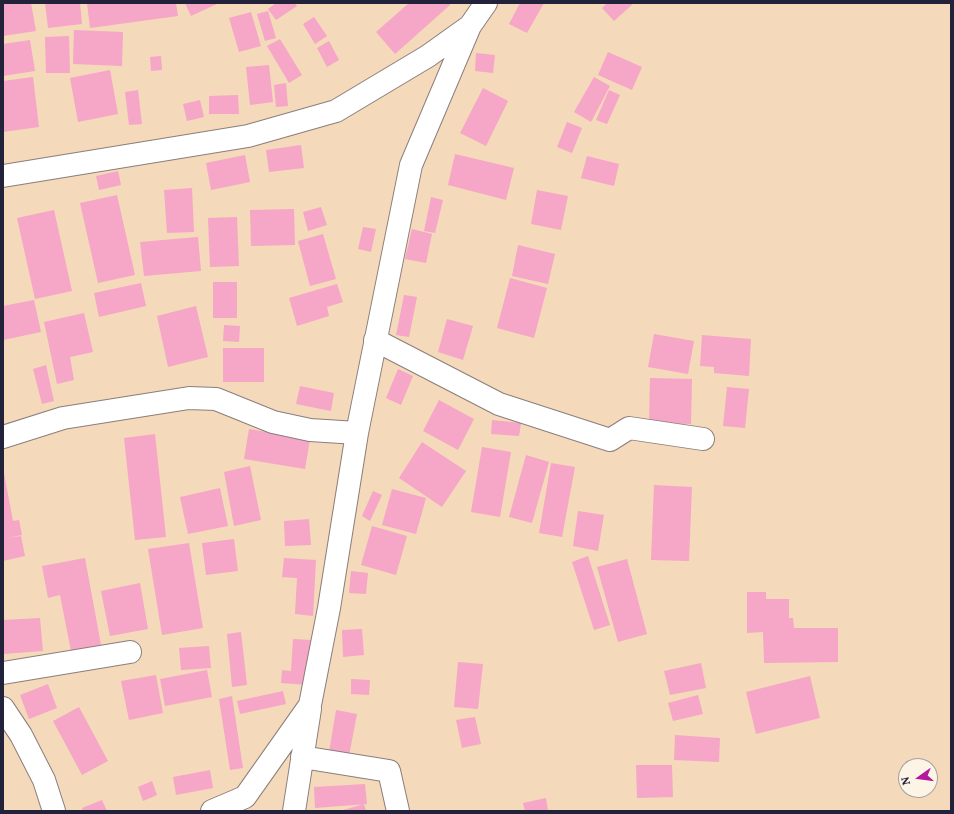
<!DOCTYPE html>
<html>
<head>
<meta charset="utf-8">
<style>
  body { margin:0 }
  #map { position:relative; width:954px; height:814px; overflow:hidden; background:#f4d9bb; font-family:Vollkorn,serif }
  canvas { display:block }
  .frame { position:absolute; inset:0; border:4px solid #22223b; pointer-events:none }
  .north { position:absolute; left:898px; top:758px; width:40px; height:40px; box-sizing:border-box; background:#fcf5e5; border:1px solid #a5a1a1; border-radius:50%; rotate:256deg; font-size:11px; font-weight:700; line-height:16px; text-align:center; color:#22223b }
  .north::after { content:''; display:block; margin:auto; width:14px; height:18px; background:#b5179e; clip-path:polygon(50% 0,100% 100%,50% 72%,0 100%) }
</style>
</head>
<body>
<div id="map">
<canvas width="954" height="814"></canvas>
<div class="frame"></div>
<div class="north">N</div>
</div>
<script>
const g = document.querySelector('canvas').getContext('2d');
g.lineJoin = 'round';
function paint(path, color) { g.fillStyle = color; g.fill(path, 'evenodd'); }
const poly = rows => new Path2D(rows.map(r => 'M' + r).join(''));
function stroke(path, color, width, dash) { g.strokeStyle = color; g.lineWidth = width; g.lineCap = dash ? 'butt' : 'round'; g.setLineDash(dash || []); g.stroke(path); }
paint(poly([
  [3,3,31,3,36,31,3,36],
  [45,3,80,3,82,24,48,28],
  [87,3,176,3,178,16,90,28],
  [185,3,219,3,191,16],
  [276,3,295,3,297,6,276,20,268,9],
  [409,3,449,3,450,5,395,54,376,32],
  [520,3,544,3,527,33,509,24],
  [607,3,634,3,614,21,602,8],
  [268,11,276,38,265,41,257,14],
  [251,12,261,46,239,52,229,18],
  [314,17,327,36,315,44,303,24],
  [74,30,123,32,122,66,73,64],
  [69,36,70,73,46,73,45,37],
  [280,39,302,75,289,83,267,46],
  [30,40,35,71,3,76,3,44],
  [329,41,339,60,327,67,317,48],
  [608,52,642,67,632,90,598,75],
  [476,53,495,55,493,73,475,71],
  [161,56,162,70,151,71,150,57],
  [269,65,273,102,250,105,246,67],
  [110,70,118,114,78,122,70,78],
  [33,77,39,127,3,132,3,81],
  [594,77,610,86,591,122,574,112],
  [286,83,288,106,276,107,274,85],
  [483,88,508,101,486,146,460,133],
  [138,90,142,124,129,125,125,92],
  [609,90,620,95,607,124,596,120],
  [238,95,239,114,209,114,209,96],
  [200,100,204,117,187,121,183,104],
  [567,122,582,128,572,153,557,147],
  [301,145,304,168,269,172,266,150],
  [455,154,514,168,506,200,448,185],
  [245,155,250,182,211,190,206,163],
  [587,156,619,164,614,186,581,178],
  [118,171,121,185,99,190,96,176],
  [192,188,194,232,167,233,164,190],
  [537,190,568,196,561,230,531,224],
  [117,195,135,275,98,283,80,203],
  [431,197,443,200,435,233,424,231],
  [321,207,327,225,308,231,303,212],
  [294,209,295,245,251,246,250,210],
  [54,210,72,291,35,299,17,218],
  [237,217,239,266,210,267,208,218],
  [363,227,376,229,371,252,358,249],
  [412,229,432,234,426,263,405,259],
  [323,234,336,279,310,286,298,241],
  [198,237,201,271,144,276,140,242],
  [518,245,555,254,548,284,512,276],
  [510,278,547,288,534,338,497,328],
  [213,282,237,282,237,318,213,318],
  [141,283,146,306,99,317,94,293],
  [337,284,343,302,327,307,329,316,297,326,289,298],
  [404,295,417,297,409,337,396,335],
  [34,300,41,332,3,340,3,306],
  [196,306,208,357,168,367,157,316],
  [84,313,93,352,70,357,74,380,57,384,44,322],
  [447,319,473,326,463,360,438,352],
  [224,325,240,326,239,342,223,341],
  [654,334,694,341,688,374,648,367],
  [702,335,751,339,749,376,714,373,714,367,700,366],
  [223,348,264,348,264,382,223,382],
  [46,365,54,401,42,404,33,369],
  [398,369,413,376,401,405,386,398],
  [650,378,692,379,691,424,649,423],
  [300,386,334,393,331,411,296,404],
  [727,387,749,389,745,428,723,426],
  [439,400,474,419,458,450,423,431],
  [492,420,521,423,519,436,491,434],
  [249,429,310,439,305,469,244,459],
  [155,434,166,537,135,540,124,438],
  [422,442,466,471,442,507,399,478],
  [482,447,511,452,500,517,471,512],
  [526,455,549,462,532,523,509,517],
  [551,463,575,467,562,537,539,533],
  [250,466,261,520,234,526,224,472],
  [4,473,13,521,19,520,22,535,8,538,21,536,25,556,3,561],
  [654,485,692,487,689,561,651,560],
  [220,488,228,526,188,534,180,497],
  [392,489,426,498,416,534,382,525],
  [373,491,382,495,370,521,362,516],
  [578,511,604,515,598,551,573,546],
  [309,519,311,545,285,546,284,521],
  [372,526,407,536,396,575,361,565],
  [234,539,238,571,206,575,202,543],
  [189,543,203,628,162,635,148,549],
  [588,556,610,625,594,630,572,562],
  [85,558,101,645,71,651,60,595,48,598,42,566],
  [284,558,316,560,313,616,295,614,297,578,282,577],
  [627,559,647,634,618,642,597,567],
  [351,571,368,573,366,594,349,593],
  [140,583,148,629,110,636,101,591],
  [747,592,766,592,766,599,789,599,789,618,793,618,794,628,838,628,838,662,764,663,763,632,747,633],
  [40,618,43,651,3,654,3,620],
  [362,629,364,655,343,657,342,630],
  [241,632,247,685,232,687,227,634],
  [293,639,311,640,308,685,281,683,282,670,291,671],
  [209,646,211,668,181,670,179,648],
  [458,662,483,664,478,709,454,707],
  [701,663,706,688,670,695,664,671],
  [207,670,212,697,165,706,160,679],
  [156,675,163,713,129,720,121,681],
  [810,676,820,718,756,734,746,692],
  [351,679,370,680,369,695,351,694],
  [48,684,57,708,29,719,20,695],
  [283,691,286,704,240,714,237,701],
  [698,695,703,714,673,721,668,703],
  [232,696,243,768,230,770,219,699],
  [79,707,108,761,82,775,53,721],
  [336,710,357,714,349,756,329,752],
  [475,717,481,744,462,748,456,720],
  [675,735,720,738,719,762,674,760],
  [636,765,672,765,673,797,637,798],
  [210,770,213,788,176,795,173,777],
  [152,781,157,795,143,801,138,787],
  [365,784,367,804,315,808,314,787],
  [546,798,548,811,525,811,523,803],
  [102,800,107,811,83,811,82,808],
  [364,804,366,811,340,811]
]), '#f6a6c6');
const minor = poly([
  [3,176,248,136,336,111,428,56,470,26],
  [375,340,499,404,610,440,629,428,703,439],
  [3,437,63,418,189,398,216,399,273,422,310,430,357,433],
  [3,673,130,652],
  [3,708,21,735,44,780,54,811],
  [302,757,389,771,398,811],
  [212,811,245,797,310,705,329,608,357,433,411,165,470,26,486,3],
  [294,811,310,709]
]);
stroke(minor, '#8b7e7b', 24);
stroke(minor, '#fff', 22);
</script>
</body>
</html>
